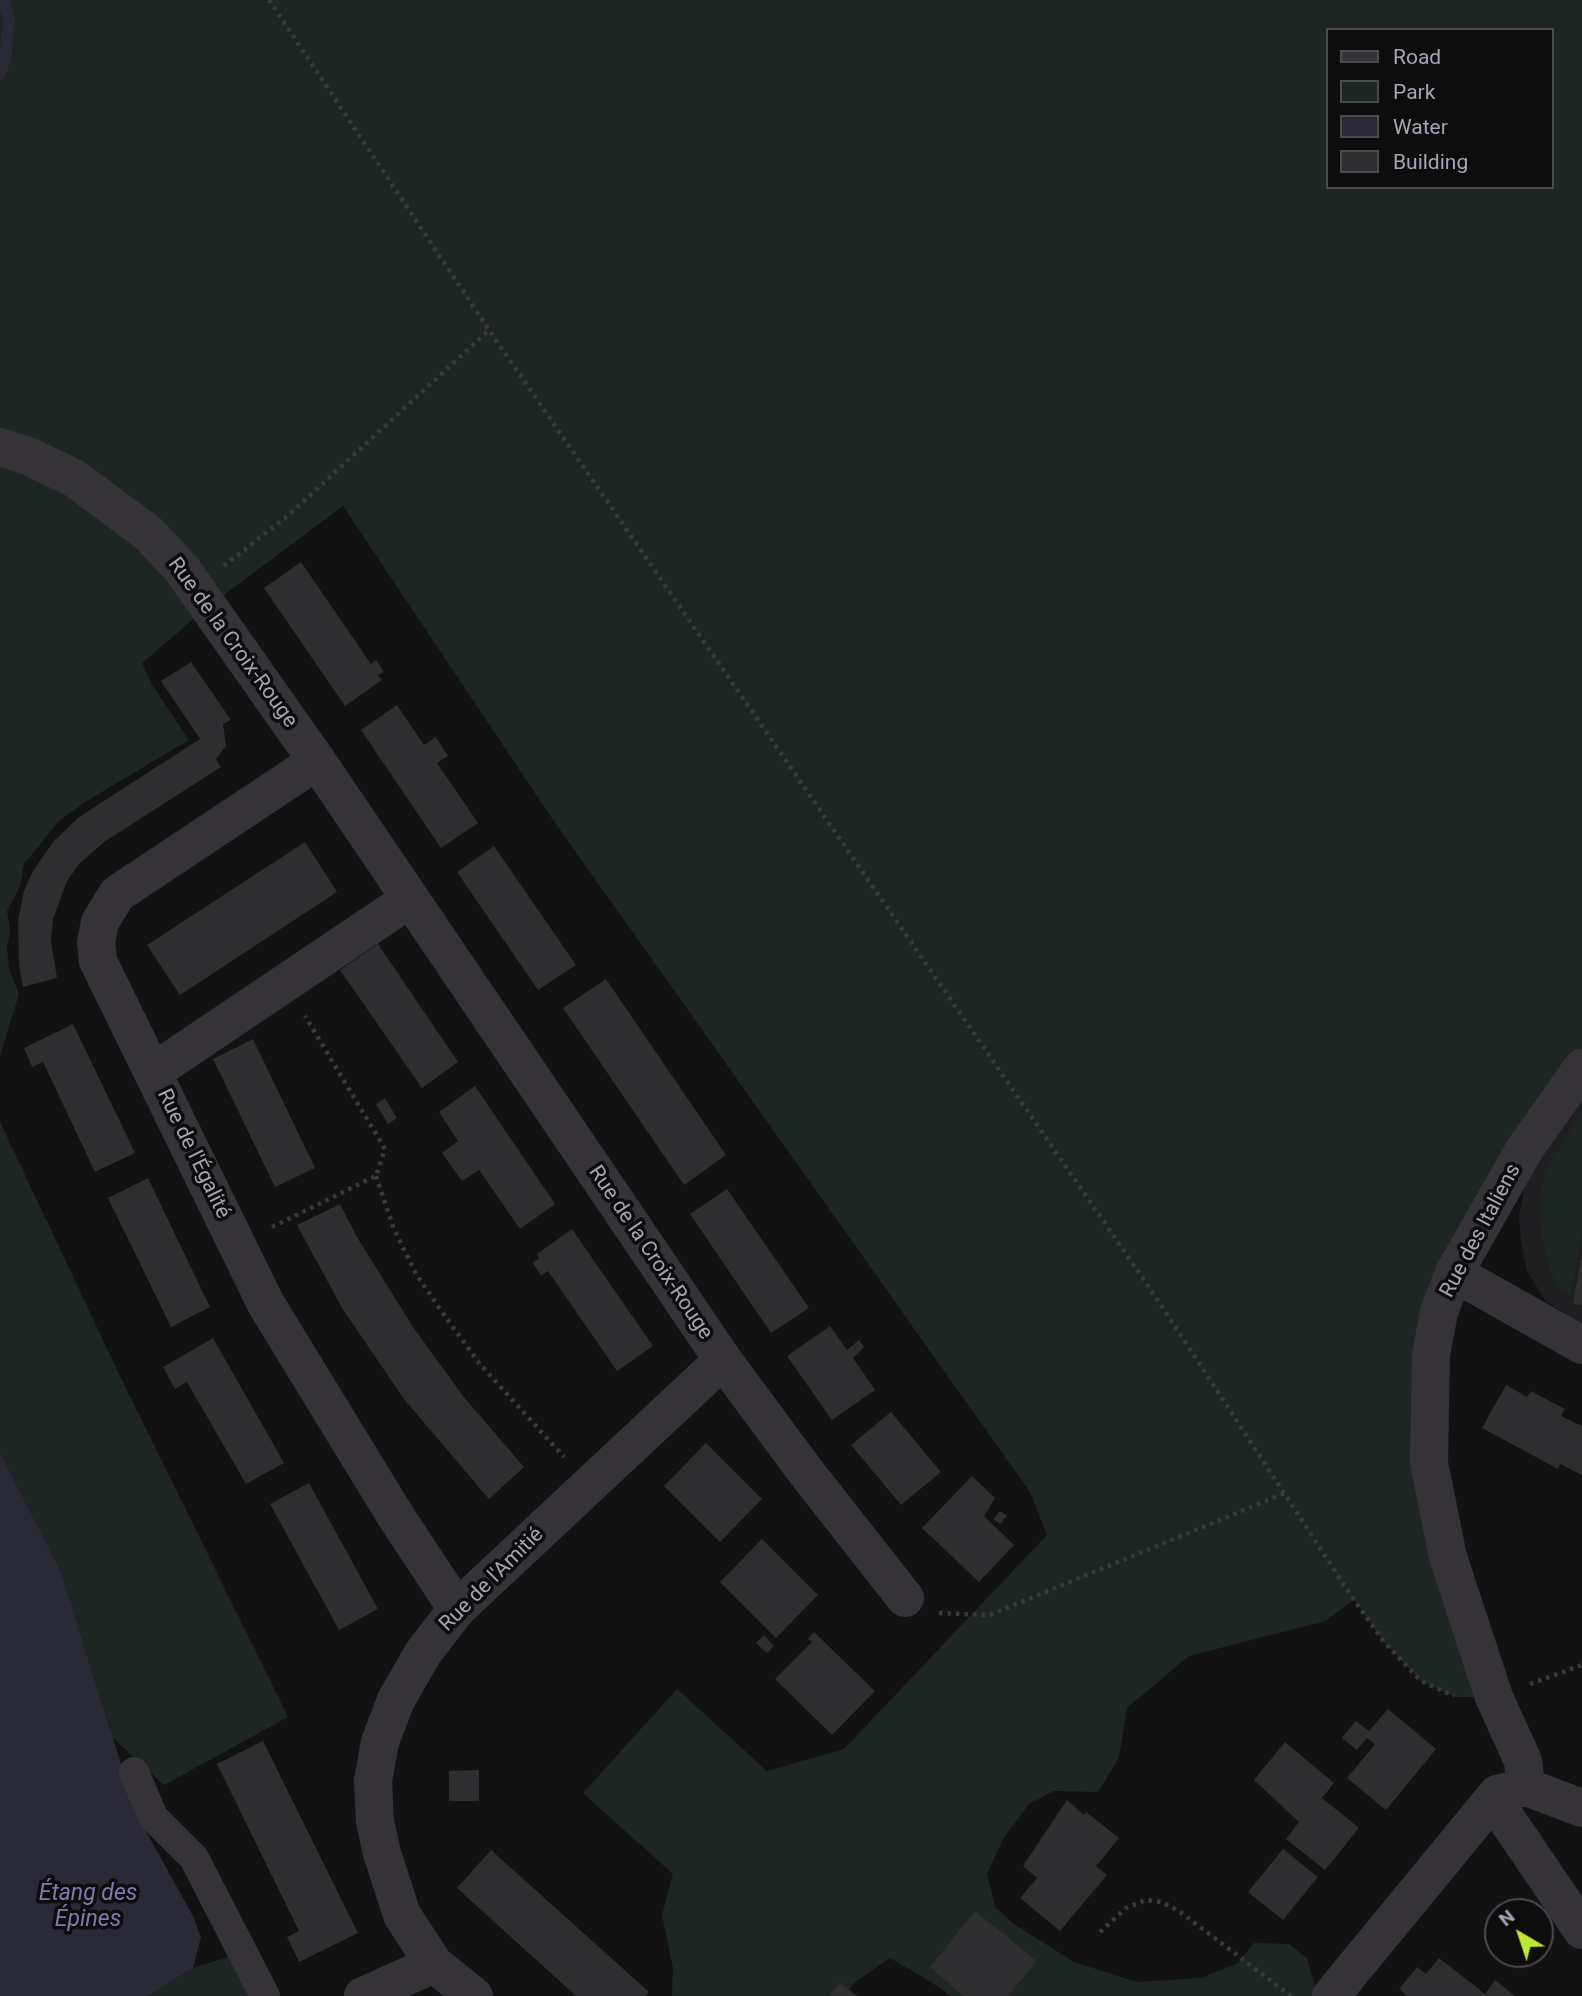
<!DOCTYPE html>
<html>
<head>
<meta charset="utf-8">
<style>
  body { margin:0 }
  #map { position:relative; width:1582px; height:1996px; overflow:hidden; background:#131213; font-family:Roboto,sans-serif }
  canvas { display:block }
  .legend { position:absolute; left:1326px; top:28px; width:228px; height:161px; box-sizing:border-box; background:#0e0d0e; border:2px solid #4c4950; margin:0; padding:9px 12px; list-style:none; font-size:21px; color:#a8a4b3 }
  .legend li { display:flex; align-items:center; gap:14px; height:35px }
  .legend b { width:35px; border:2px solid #4c4950 }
  .north { position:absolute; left:1484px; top:1898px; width:70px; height:70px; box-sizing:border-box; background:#0e0d0e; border:2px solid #4c4950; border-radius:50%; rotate:321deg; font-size:19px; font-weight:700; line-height:28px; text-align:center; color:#a8a4b3 }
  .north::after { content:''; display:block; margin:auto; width:24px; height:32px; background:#b9e835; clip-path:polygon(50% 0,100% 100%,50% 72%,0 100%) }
</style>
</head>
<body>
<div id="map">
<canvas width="1582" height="1996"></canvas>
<ul class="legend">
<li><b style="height:9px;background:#353338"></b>Road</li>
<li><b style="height:19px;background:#1e2623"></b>Park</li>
<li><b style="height:19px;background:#2a2936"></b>Water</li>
<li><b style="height:19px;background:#2e2d2f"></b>Building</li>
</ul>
<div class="north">N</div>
</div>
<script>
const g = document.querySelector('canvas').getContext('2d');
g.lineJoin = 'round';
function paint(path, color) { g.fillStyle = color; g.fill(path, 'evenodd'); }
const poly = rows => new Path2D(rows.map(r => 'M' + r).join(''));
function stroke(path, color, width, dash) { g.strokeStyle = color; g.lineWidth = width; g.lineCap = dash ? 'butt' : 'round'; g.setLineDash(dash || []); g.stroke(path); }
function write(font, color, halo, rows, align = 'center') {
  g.font = font + ' Roboto,sans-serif'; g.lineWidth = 7; g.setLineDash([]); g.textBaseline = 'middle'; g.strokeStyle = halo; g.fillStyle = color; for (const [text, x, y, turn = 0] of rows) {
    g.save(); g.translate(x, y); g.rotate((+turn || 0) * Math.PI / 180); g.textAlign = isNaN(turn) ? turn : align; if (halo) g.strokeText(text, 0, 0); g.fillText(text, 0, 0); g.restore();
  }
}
paint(poly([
  [1582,1095,1582,1326,1545,1300,1527,1271,1521,1242,1519,1216,1525,1183]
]), '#1f1e20');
paint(poly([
  [0,0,1582,0,1582,1068,1454,1273,1429,1463,1494,1697,1455,1697,1421,1681,1384,1642,1354,1600,1325,1621,1189,1656,1127,1708,1119,1758,1098,1792,1054,1791,1029,1804,1003,1839,987,1874,995,1907,1014,1924,1074,1962,1137,1982,1201,1978,1238,1963,1254,1943,1289,1944,1307,1958,1318,1996,951,1996,928,1980,890,1958,854,1983,845,1996,672,1996,673,1968,662,1915,673,1874,583,1793,677,1689,767,1771,844,1749,1047,1535,1030,1492,551,817,343,506,209,606,142,663,151,683,189,740,85,802,59,821,24,864,20,886,7,911,10,931,7,948,9,969,19,994,0,1056],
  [1328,30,1552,30,1552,187,1328,187],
  [1582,1110,1582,1233,1571,1294,1559,1286,1551,1273,1545,1252,1539,1211,1540,1191,1550,1164],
  [0,1122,120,1376,288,1717,164,1785,113,1738,61,1572,0,1452],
  [243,1952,265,1996,148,1996,193,1968]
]), '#1e2623');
paint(poly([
  [0,1452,61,1572,137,1815,193,1916,201,1937,193,1968,148,1996,0,1996]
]), '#2a2936');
stroke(poly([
  [0,74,5,59,9,19,4,0]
]), '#2a2936', 12);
paint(poly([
  [301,562,371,664,376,660,384,672,378,675,382,680,345,706,264,588],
  [191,662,231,720,223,724,226,746,216,759,221,767,104,842,80,863,67,881,53,919,51,941,57,978,23,987,19,965,18,921,24,891,33,871,53,842,79,817,200,739,161,681],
  [397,705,424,745,436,737,448,756,437,763,478,823,441,848,361,730],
  [305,842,337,892,180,995,147,945],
  [494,846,576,965,538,990,457,872],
  [378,944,458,1062,422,1088,340,970],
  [606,979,726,1155,684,1185,563,1008],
  [73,1024,135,1153,95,1172,43,1062,32,1067,24,1048],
  [253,1039,315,1168,275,1187,213,1059],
  [475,1086,555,1204,520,1229,479,1170,462,1181,442,1153,458,1141,439,1112],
  [385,1098,397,1118,388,1124,376,1104],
  [148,1178,210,1307,171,1327,108,1198],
  [727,1189,809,1308,771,1333,690,1214],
  [340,1204,357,1237,413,1327,463,1396,524,1467,489,1499,404,1399,342,1308,297,1225],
  [572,1229,653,1346,617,1371,548,1271,541,1276,533,1263,539,1258,537,1254],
  [1581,1260,1582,1260,1582,1305,1573,1304],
  [830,1326,847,1350,859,1340,864,1347,853,1358,875,1390,832,1420,787,1356],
  [213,1338,284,1463,246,1484,187,1382,175,1389,163,1367],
  [1506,1385,1527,1397,1531,1391,1565,1409,1561,1416,1582,1426,1582,1475,1560,1464,1558,1469,1482,1428],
  [891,1412,941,1472,901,1505,851,1445],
  [706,1443,762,1499,720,1542,664,1486],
  [972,1476,995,1498,984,1516,1014,1545,979,1582,922,1528],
  [309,1483,378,1609,339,1630,270,1504],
  [1000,1511,1007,1516,1000,1524,993,1519],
  [762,1539,818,1595,776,1638,720,1582],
  [814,1632,875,1691,832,1735,775,1679,812,1642,808,1639],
  [764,1635,774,1646,767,1653,756,1643],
  [1388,1709,1436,1749,1386,1810,1347,1778,1375,1744,1367,1738,1357,1750,1342,1738,1356,1721,1369,1731],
  [263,1741,358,1933,299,1962,287,1937,299,1931,217,1764],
  [1285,1742,1334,1783,1322,1798,1359,1828,1325,1870,1286,1839,1299,1822,1254,1780],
  [479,1770,479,1801,449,1801,449,1771],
  [1067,1800,1084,1815,1086,1812,1119,1838,1096,1866,1107,1875,1060,1931,1020,1898,1037,1878,1023,1866],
  [1283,1849,1318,1877,1283,1920,1248,1892],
  [491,1850,649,1992,646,1996,576,1996,457,1888],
  [975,1911,1037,1961,1008,1996,963,1996,930,1967],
  [1439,1958,1485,1994,1495,1980,1515,1996,1407,1996,1399,1989,1417,1967,1426,1974],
  [840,1982,857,1996,829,1996]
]), '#2e2d2f');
stroke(poly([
  [269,0,489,330,1155,1296,1354,1600,1384,1642,1421,1681,1454,1696],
  [224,566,291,513,489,330],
  [376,1176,394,1229,416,1274,442,1312,479,1363,564,1457],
  [272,1227,376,1176,385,1149,305,1016],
  [939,1613,990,1615,1285,1493],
  [1530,1684,1582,1665],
  [1100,1932,1126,1908,1146,1900,1161,1902,1179,1911,1291,1996]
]), '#3b393f', 4.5, [3.5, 5]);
stroke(poly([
  [134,1772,153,1817,194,1858,265,1996]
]), '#353338', 30);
stroke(poly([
  [0,447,28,456,74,478,148,533,181,568,317,761,723,1360,806,1472,905,1598],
  [317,761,117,894,100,922,96,942,98,961,266,1304,395,1515,457,1609],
  [153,1072,410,899],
  [1454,1273,1582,1345],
  [1526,1787,1523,1761,1494,1697,1448,1557,1429,1463,1431,1355,1439,1312,1454,1273,1524,1150,1582,1068],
  [1493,1799,1582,1930],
  [363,1996,434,1964],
  [474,1996,434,1964,402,1915,382,1853,375,1822,373,1781,380,1742,396,1700,423,1653,457,1609,723,1360]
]), '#353338', 38);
stroke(poly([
  [1331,1996,1497,1794,1526,1787,1582,1808]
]), '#353338', 38);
write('21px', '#a8a4b3', '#0e0d0e', [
  ["Rue de la Croix-Rouge",232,643,54],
  ["Rue de l'Égalité",193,1154,64],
  ["Rue des Italiens",1481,1231,-62],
  ["Rue de la Croix-Rouge",650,1253,56],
  ["Rue de l'Amitié",492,1580,-45]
]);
write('italic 23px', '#7f7cad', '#0e0d0e', [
  ["Étang des",88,1894],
  ["Épines",88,1920]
]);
</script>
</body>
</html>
